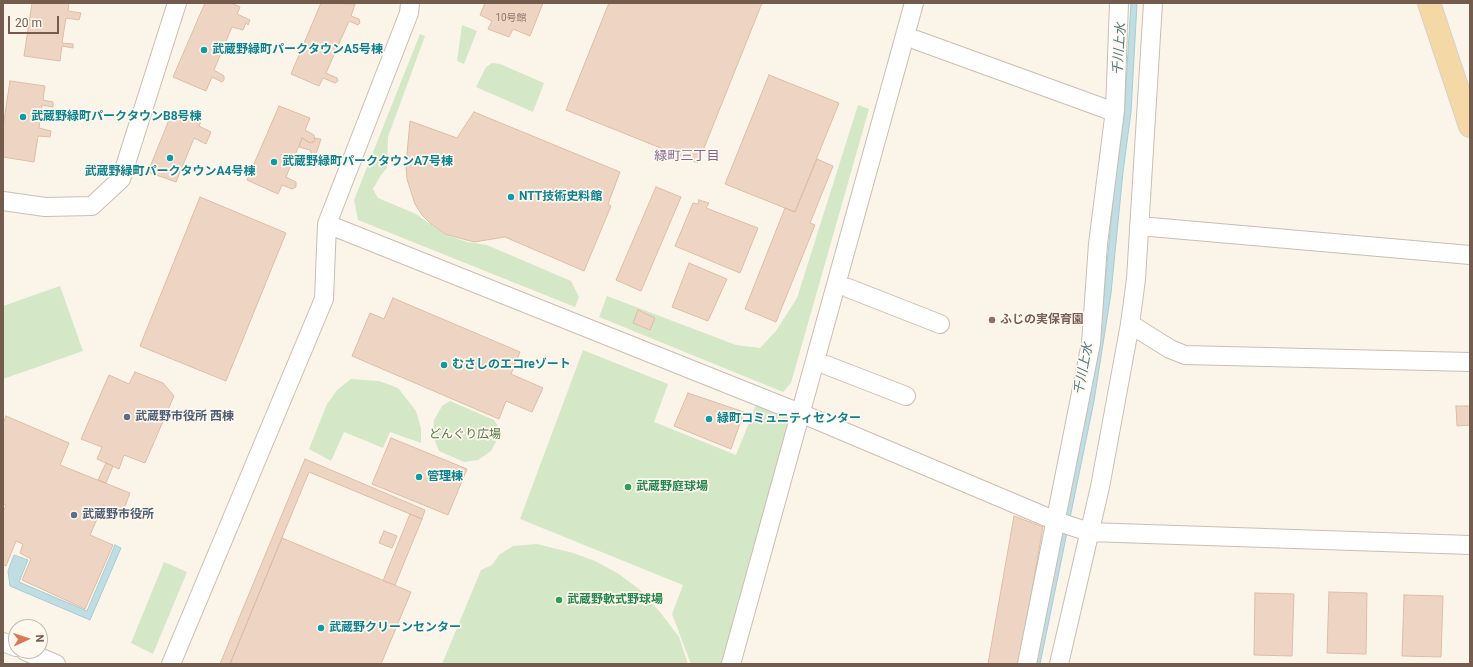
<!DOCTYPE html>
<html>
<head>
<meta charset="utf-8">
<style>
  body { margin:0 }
  #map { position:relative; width:1473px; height:667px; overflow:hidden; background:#fbf4e9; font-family:Roboto,sans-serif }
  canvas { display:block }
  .frame { position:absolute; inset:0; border:4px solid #735c4e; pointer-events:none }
  .north { position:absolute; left:8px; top:619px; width:40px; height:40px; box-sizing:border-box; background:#fef8ef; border:1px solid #c6baaf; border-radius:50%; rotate:87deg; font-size:11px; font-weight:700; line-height:16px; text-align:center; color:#735c4e }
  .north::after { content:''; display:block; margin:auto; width:14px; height:18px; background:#da7959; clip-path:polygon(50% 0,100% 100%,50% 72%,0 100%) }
  .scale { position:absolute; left:8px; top:16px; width:51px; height:18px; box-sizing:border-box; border:2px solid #735c4e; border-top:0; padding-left:5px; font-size:12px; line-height:14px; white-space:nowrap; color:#735c4e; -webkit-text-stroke:3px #fef8ef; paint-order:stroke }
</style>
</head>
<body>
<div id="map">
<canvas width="1473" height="667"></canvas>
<div class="frame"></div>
<div class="north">N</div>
<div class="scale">20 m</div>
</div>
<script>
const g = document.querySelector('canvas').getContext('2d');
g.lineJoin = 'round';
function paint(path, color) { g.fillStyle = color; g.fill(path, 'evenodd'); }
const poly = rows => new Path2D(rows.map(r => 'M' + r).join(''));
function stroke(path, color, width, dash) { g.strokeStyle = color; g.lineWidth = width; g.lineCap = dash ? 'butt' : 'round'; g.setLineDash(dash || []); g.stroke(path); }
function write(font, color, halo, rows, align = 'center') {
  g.font = font + ' Roboto,"Noto Sans JP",sans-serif'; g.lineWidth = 3.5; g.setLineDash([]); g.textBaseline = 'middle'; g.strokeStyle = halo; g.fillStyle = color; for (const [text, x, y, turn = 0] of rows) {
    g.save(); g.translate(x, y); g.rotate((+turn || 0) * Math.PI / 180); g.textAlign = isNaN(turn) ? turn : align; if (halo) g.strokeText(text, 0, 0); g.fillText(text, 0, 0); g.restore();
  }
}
paint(poly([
  [462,25,477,31,464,64,457,61],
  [420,34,425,36,388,137,387,168,381,175,373,189,378,198,416,214,444,234,467,242,487,245,571,281,579,297,575,307,358,220,354,200],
  [492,63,500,64,544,83,533,112,476,87,486,67],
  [858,105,869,109,791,383,783,392,599,317,607,296,736,345,760,348,776,331,797,298],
  [60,286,83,351,3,379,3,306],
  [583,350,668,384,654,422,736,455,756,405,790,417,721,664,691,664,672,614,683,585,520,519],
  [351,379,379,381,398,388,416,411,421,428,421,443,390,432,383,448,344,432,331,461,309,449,327,404,337,390],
  [450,401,494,420,498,426,498,438,491,451,478,460,464,462,439,451,433,436,434,420,442,406],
  [537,544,573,553,595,561,619,574,639,589,660,612,679,637,688,664,442,664,481,570,492,565,499,555,513,546],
  [164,562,187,572,153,654,131,643]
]), '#d4e8c8');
const water = poly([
  [1131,3,1137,3,1131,112,1123,172,1111,293,1094,401,1040,664,1034,664,1089,397,1104,296,1115,179,1124,117,1131,3],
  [115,545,121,548,90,620,10,586,8,571,14,555,28,560,19,582,87,611,115,545]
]);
paint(water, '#bfdde3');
stroke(water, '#a6ccd4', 1);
const building = poly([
  [32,3,69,3,68,11,81,13,79,20,66,18,62,43,73,44,73,48,62,46,60,61,24,56,32,3],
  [205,3,231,3,240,7,237,14,250,20,248,25,246,23,243,30,232,27,214,70,224,76,224,80,222,82,212,77,206,91,173,77,205,3],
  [321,3,355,4,351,16,359,19,360,23,358,25,349,21,326,73,337,78,338,81,335,83,323,78,319,86,291,74,321,3],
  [485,3,543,3,530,36,513,29,509,37,488,29,492,21,480,15,485,3],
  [609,3,762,3,698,163,566,110,609,3],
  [769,75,839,103,795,212,725,184,769,75],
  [10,81,45,86,43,100,53,102,53,107,42,105,39,128,51,131,50,137,38,136,34,162,3,157,3,127,10,81],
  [279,106,310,118,305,130,314,135,315,141,310,143,302,138,286,177,296,182,296,187,292,189,282,185,278,194,247,180,279,106],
  [173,110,201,121,199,126,211,132,206,144,194,138,176,182,148,172,173,110],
  [474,112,620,172,608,204,611,206,584,271,505,237,474,242,445,234,431,224,422,215,415,204,407,179,406,165,410,121,457,138,474,112],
  [302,138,310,143,315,141,314,138,321,139,315,157,312,156,310,150,299,147,302,138],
  [817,159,833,166,810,223,815,225,776,322,745,309,785,208,795,212,817,159],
  [656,187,681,197,641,291,616,280,656,187],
  [200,197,286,233,226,381,140,346,200,197],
  [699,200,709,203,706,208,758,228,740,273,675,246,693,203,698,204,699,200],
  [689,263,727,279,708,321,672,307,689,263],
  [393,298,520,352,511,374,543,388,532,412,506,401,499,419,352,356,370,313,384,319,393,298],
  [638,310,655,318,650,330,633,323,638,310],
  [135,372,163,383,174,396,145,463,124,455,119,469,97,459,102,447,81,439,109,375,129,384,135,372],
  [688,393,744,412,731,449,674,426,688,393],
  [1456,406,1470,406,1470,425,1457,426,1456,406],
  [6,416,69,443,60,465,130,493,122,514,103,505,90,535,113,545,85,609,22,580,31,559,20,553,23,544,16,541,6,566,3,565,3,513,6,505,3,504,3,424,6,416],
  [391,438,467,469,448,515,372,484,391,438],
  [305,459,425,510,422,519,309,472,230,664,220,664,305,459],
  [106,463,113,466,106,483,98,480,106,463],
  [410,514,422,519,395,585,383,581,410,514],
  [1014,516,1043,527,1019,664,988,664,1014,516],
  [384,531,397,536,392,548,379,543,384,531],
  [282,538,411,592,381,664,230,664,282,538],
  [1329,592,1367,593,1366,654,1327,653,1329,592],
  [1255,593,1294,594,1292,656,1254,655,1255,593],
  [1404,595,1443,596,1441,657,1402,656,1404,595]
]);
paint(building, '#eed5c3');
stroke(building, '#dfbca4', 1);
const minor = poly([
  [916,40,1109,110,1115,110],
  [3,201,45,207,92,206,121,179,177,3],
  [327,224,800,413,1056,521,1089,532,1470,545],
  [1139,226,1470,255],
  [848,288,940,324],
  [1130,324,1170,349,1185,355,1470,362],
  [826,365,906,396],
  [3,642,16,647],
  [25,651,56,664],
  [171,664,324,299,327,224,409,13,410,3],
  [731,664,914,3],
  [1027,664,1091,343,1098,244,1115,110,1119,3],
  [1059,664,1100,487,1130,324,1136,279,1153,3]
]);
const major = poly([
  [1429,3,1470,126]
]);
stroke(minor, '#ccbdb0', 20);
stroke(major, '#d8d1cd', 24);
stroke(minor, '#fff', 18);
stroke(major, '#f4d9a7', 22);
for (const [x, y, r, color] of [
  [204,50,4,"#0f9aa8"],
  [23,117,4,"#0f9aa8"],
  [170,158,4,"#0f9aa8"],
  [274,162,4,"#0f9aa8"],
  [511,197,4,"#0f9aa8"],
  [992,320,4,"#8d6e63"],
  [444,365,4,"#0f9aa8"],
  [127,417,4,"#5c6f8a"],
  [709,419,4,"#0f9aa8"],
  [419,477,4,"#0f9aa8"],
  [628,487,4,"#2e9e5b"],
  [74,515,4,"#5c6f8a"],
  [559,600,4,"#2e9e5b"],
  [321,628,4,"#0f9aa8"]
]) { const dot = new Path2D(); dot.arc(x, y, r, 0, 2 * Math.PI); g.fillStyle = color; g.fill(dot); stroke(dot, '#fef8ef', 1.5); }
write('10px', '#927a6b', null, [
  ["10号館",511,18]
]);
write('bold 12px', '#0d838f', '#fef8ef', [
  ["武蔵野緑町パークタウンA5号棟",212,50],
  ["武蔵野緑町パークタウンB8号棟",31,117],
  ["武蔵野緑町パークタウンA7号棟",282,162],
  ["武蔵野緑町パークタウンA4号棟",170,172,"center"],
  ["NTT技術史料館",519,197],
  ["むさしのエコreゾート",452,365],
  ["緑町コミュニティセンター",717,419],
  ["管理棟",427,477],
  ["武蔵野クリーンセンター",329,628]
], 'left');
write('bold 12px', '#785e54', '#fef8ef', [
  ["ふじの実保育園",1000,320]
], 'left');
write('bold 12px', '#4e5e75', '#fef8ef', [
  ["武蔵野市役所 西棟",135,417],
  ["武蔵野市役所",82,515]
], 'left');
write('12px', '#547847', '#fef8ef', [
  ["どんぐり広場",465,435]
]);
write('bold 12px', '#27864d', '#fef8ef', [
  ["武蔵野庭球場",636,487],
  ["武蔵野軟式野球場",567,600]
], 'left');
write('italic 13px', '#4a7a85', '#fef8ef', [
  ["千川上水",1120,49,-86],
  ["千川上水",1084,369,-79]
]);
write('13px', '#82668f', '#fef8ef', [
  ["緑町三丁目",687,157]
]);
</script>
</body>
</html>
